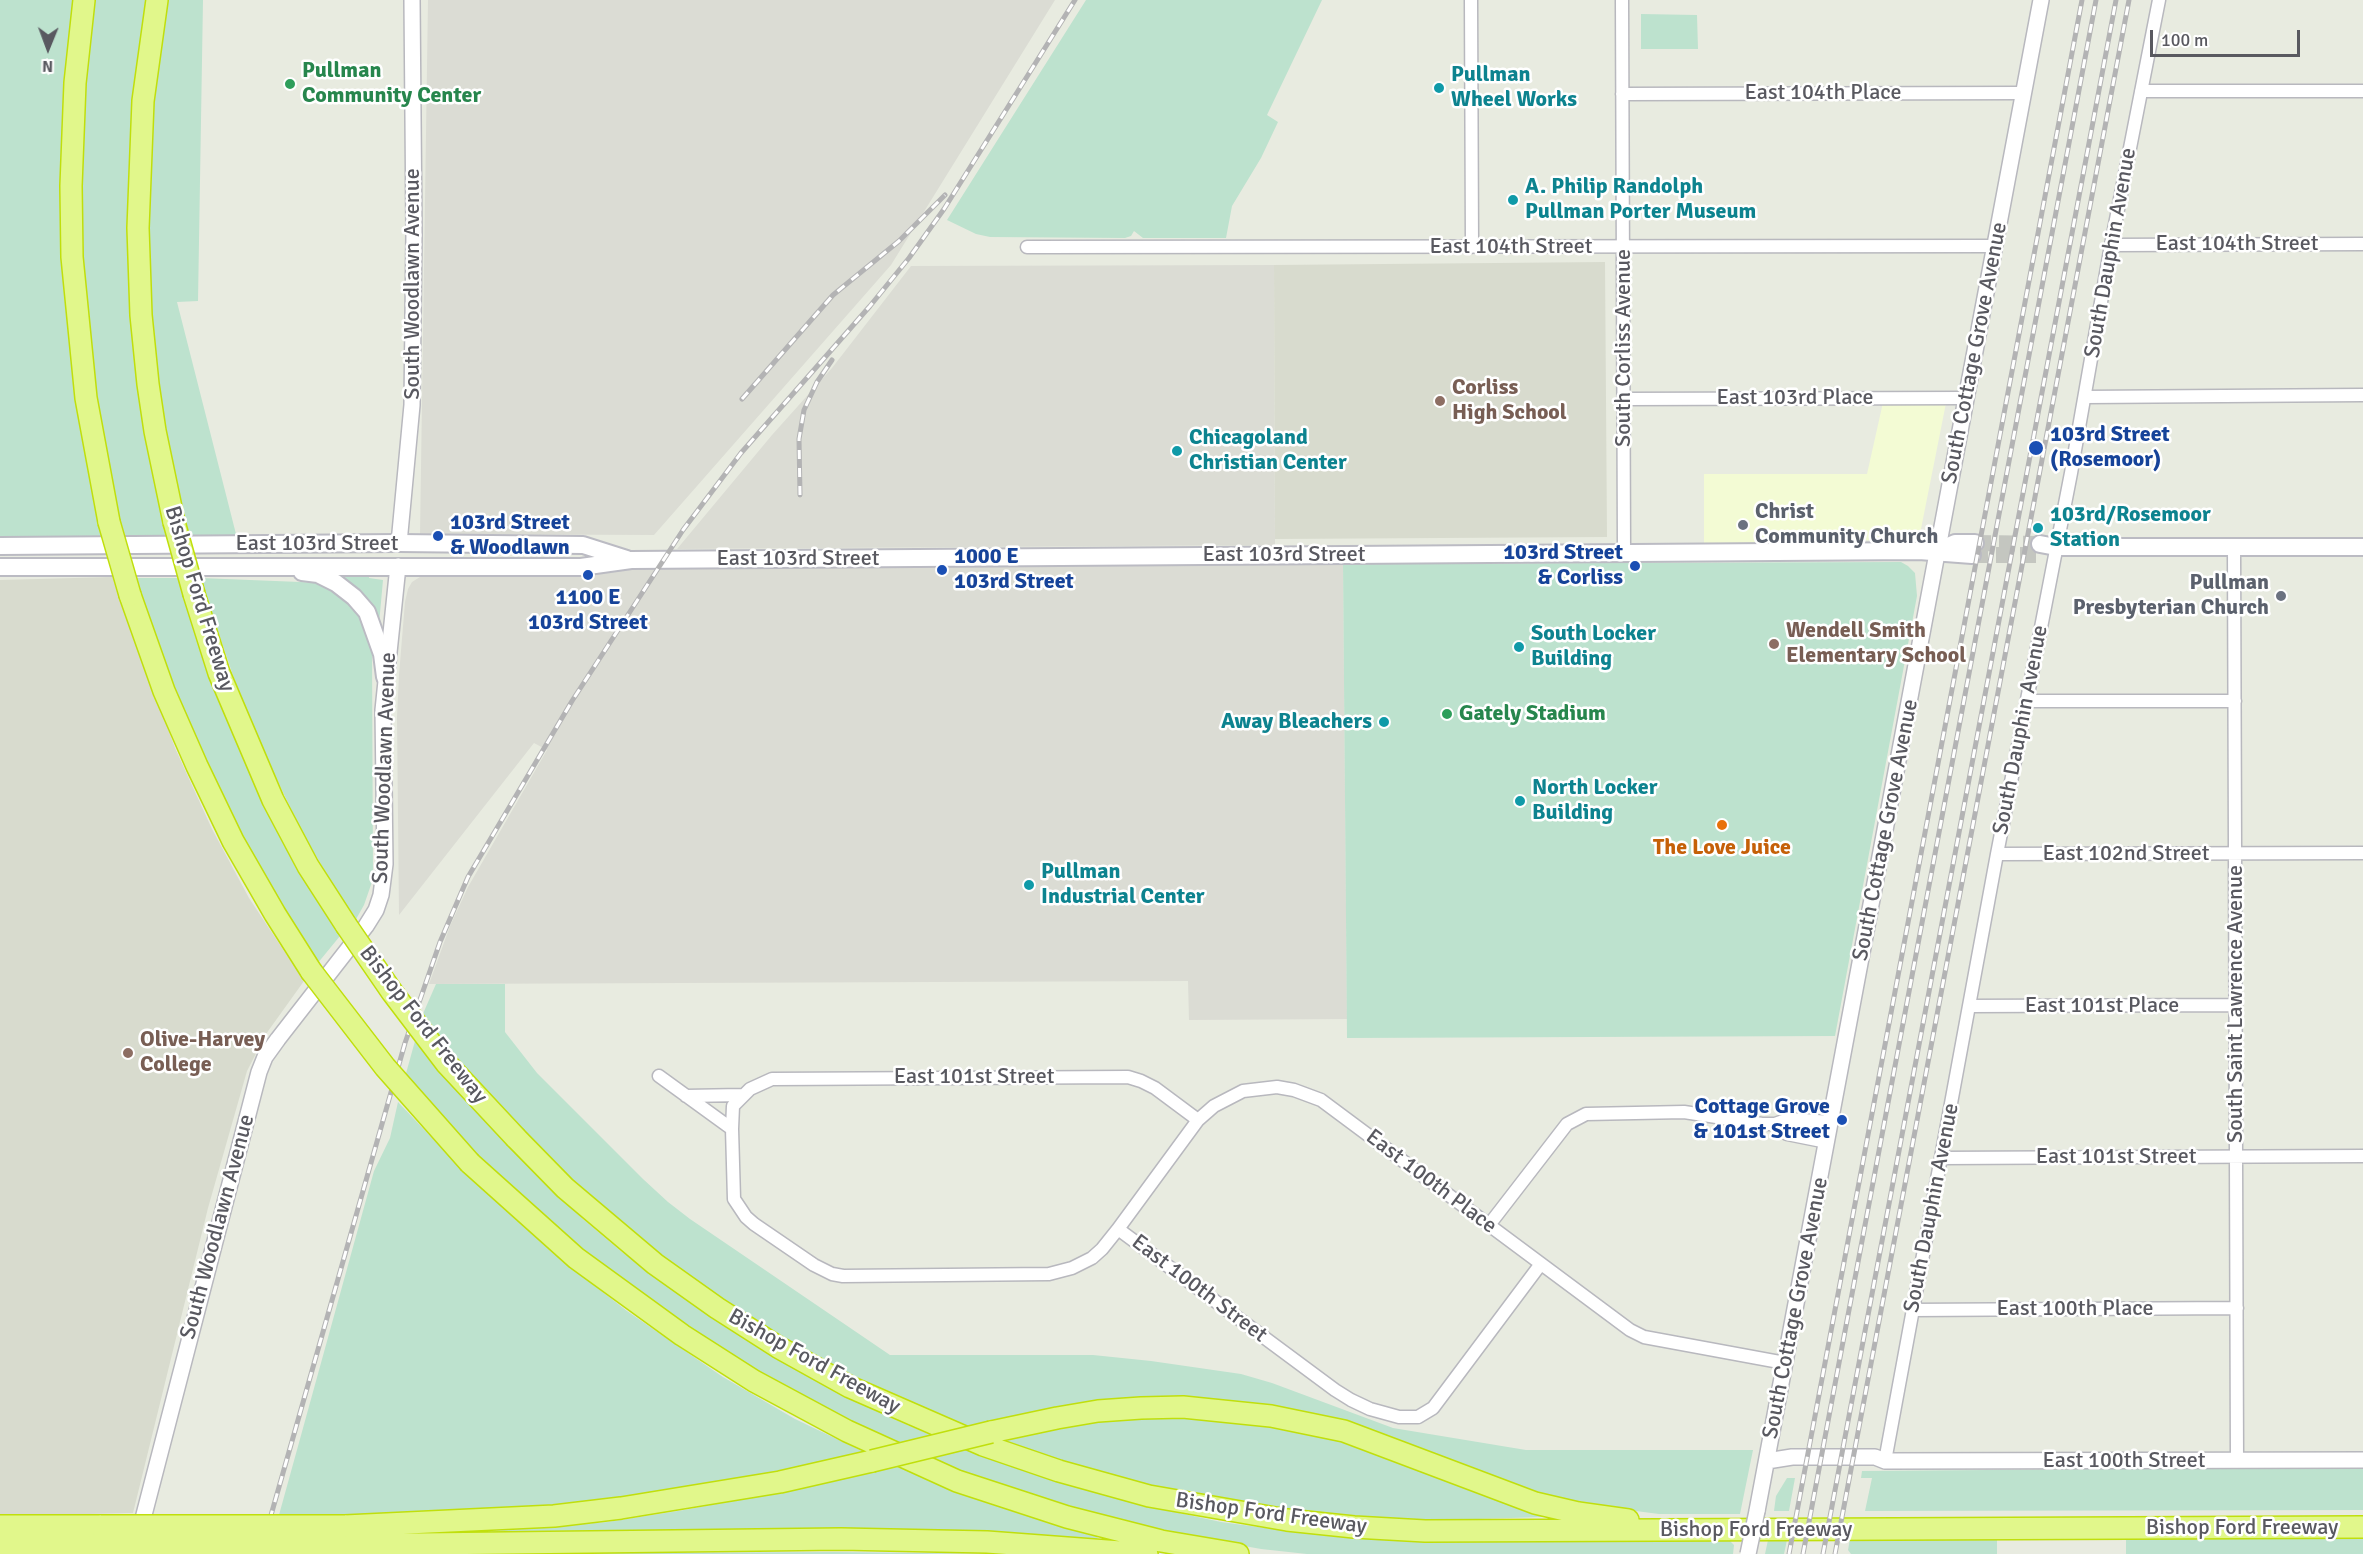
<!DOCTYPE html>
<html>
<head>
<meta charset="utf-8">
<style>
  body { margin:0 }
  #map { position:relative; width:2363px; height:1554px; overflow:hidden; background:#e8ebe0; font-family:Signika,sans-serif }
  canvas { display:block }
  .north { position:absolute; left:18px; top:18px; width:60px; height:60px; -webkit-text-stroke:4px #fff; paint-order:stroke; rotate:181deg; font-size:16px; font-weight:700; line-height:24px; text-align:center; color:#595960 }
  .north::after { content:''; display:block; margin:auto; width:21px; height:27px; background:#595960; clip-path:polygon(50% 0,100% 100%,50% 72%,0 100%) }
  .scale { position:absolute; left:2150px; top:30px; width:150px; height:27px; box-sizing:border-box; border:3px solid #595960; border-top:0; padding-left:8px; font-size:18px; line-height:21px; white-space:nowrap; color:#595960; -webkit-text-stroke:4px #fff; paint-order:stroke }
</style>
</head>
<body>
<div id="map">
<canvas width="2363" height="1554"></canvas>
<div class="north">N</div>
<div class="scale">100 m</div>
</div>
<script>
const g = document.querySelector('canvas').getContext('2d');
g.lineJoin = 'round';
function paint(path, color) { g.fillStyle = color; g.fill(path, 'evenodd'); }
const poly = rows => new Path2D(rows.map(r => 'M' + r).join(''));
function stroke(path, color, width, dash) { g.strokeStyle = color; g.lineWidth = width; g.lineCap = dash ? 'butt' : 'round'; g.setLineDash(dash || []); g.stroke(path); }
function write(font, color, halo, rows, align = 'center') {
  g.font = font + ' Signika,sans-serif'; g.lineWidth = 5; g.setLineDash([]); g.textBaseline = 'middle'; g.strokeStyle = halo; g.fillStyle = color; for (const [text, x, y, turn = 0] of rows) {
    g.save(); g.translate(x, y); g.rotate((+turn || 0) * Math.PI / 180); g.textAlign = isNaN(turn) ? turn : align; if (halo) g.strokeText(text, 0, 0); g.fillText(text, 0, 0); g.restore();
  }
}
paint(poly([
  [1884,398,1947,398,1919,539,1704,544,1704,474,1867,474]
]), '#f3fbd4');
paint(poly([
  [428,0,1055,0,891,265,654,535,420,534],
  [1274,265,1275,545,677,549,772,435,832,368,911,266],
  [1343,564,1347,1019,1189,1020,1188,981,429,984,450,926,468,887,547,750,534,743,399,915,397,717,399,675,405,602,408,589,412,582,420,577,431,574,559,572,649,568]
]), '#dbdcd4');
paint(poly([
  [1605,262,1607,537,1275,539,1274,265],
  [113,577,175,748,212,829,249,898,304,981,266,1034,247,1071,208,1208,133,1513,0,1516,0,580]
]), '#d8dbce');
paint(poly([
  [0,0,203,0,198,301,177,302,237,538,189,538,185,522,164,522,167,537,124,538,120,522,99,522,102,537,0,537],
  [1086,0,1322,0,1267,115,1278,122,1261,158,1232,206,1226,238,1143,238,1134,231,1131,236,1125,238,990,237,976,234,947,220],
  [1641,14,1697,15,1698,49,1641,49],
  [1901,562,1908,566,1915,573,1917,596,1835,1036,1347,1038,1343,564],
  [369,575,369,578,383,580,379,624,338,576],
  [136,578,178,578,199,641,295,860,340,936,317,964,258,868,222,800,170,682],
  [200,578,325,583,358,607,372,650,373,879,364,905,355,921,303,834,257,738,239,693],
  [436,984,505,984,505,1032,537,1073,643,1179,668,1202,690,1219,890,1355,1093,1355,1151,1361,1241,1374,1272,1383,1393,1428,1526,1450,1753,1450,1740,1514,1659,1514,1574,1503,1533,1493,1273,1406,1233,1401,1163,1397,968,1428,899,1399,781,1337,711,1292,660,1254,581,1188,462,1067,422,1016],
  [415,1041,494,1130,583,1219,622,1252,714,1318,803,1374,889,1417,933,1436,897,1444,828,1412,759,1374,652,1305,558,1231,470,1150,405,1077],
  [398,1102,472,1180,554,1254,627,1311,723,1377,795,1419,864,1452,790,1471,601,1503,420,1515,279,1515,374,1171,390,1138],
  [1143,1417,1223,1418,1338,1438,1544,1512,1544,1517,1446,1520,1380,1519,1299,1512,1224,1501,1131,1482,999,1440,1071,1424],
  [963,1449,1033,1474,1133,1503,1221,1522,1303,1533,1392,1540,1729,1540,1734,1545,1733,1554,1307,1554,1261,1549,1178,1534,1098,1516,968,1474,927,1457],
  [894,1465,980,1500,1098,1536,1096,1544,449,1534,449,1533,506,1530,607,1522,684,1510,759,1496],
  [2363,1467,2363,1510,1865,1511,1872,1478,1861,1478,1862,1471],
  [1787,1478,1795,1478,1789,1511,1774,1511,1776,1496],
  [2363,1537,2363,1554,2126,1554,2126,1538],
  [1850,1539,1997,1539,1997,1554,1851,1554,1848,1550],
  [1768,1540,1787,1540,1784,1554,1765,1554],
  [834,1552,1004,1554,454,1554]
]), '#bde2ce');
stroke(poly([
  [1975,543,2040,544],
  [1972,555,2037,555]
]), '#c4c6c0', 16, [16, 8]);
const minor = poly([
  [1471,0,1472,247],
  [1622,0,1624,553],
  [2141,91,2363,91],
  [1622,94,2024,93],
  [2111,245,2363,244],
  [1027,247,1995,246],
  [2085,397,2363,395],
  [1624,399,1966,398],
  [2234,547,2237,1461],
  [2027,701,2235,701],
  [1997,854,2363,853],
  [1969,1006,2236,1005],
  [659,1076,732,1129],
  [686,1096,742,1095],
  [1198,1120,1155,1088,1141,1081,1128,1077,772,1079,750,1089,733,1106,732,1129,734,1199,746,1217,754,1224,814,1265,832,1274,843,1276,1049,1274,1072,1268,1092,1258,1102,1249,1118,1229,1335,1390,1351,1400,1370,1409,1399,1417,1418,1417,1433,1408,1540,1265],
  [1775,1124,1787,1134,1827,1142],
  [1941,1158,2363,1156],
  [1489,1225,1567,1124,1586,1114,1684,1112,1762,1124,1775,1124,1789,1119,1830,1122],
  [1118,1229,1198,1120,1214,1106,1243,1091,1277,1087,1294,1090,1321,1100,1630,1330,1644,1337,1785,1363],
  [1912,1310,2237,1308],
  [1885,1461,1997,854,2071,473,2111,245,2159,0]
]);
const tertiary = poly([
  [399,543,412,405,414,233,412,0],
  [1767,1461,1792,1457,1875,1457,1885,1461,2363,1460],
  [1757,1511,2041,0],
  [139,1534,259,1072,265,1057,278,1039,366,926,376,910,381,895,385,864,383,710,398,566]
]);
const secondary = poly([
  [2040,544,2056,547,2363,547],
  [0,546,399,543,583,545,627,559],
  [1944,548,1955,543,1975,543],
  [0,567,581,567,631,560,1919,551,1972,555],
  [302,572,318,574,336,583,354,597,367,612,382,654,385,677]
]);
const motorway = poly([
  [84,0,75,83,71,186,72,257,86,398,109,522],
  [157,0,143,101,138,228,141,315,148,384,155,431,174,522],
  [194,594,219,673,273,800,308,866,346,925],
  [130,595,164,691,197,766,233,841,275,914,311,971],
  [516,1138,565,1188,655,1264,717,1308,778,1347,850,1387,983,1445,1059,1471,1149,1496,1287,1520,1354,1527,1425,1531,2363,1527],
  [470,1163,576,1258,682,1335,754,1381,847,1431,957,1481,1067,1517,1161,1541,1238,1554],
  [991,1432,1057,1418,1098,1411,1141,1408,1183,1407,1271,1416,1344,1431,1535,1503,1578,1513,1628,1520],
  [0,1526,101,1526],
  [345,1526,554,1516,621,1508,780,1482,872,1461],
  [0,1545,95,1545],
  [340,1545,841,1539,987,1542,1147,1554]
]);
stroke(minor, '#b8b8be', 15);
stroke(tertiary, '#b8b8be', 18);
stroke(secondary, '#bbbbc3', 20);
stroke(motorway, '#c0df0c', 24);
stroke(minor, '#fff', 12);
stroke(tertiary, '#fff', 15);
stroke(secondary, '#fff', 16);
stroke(motorway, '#e1f78b', 21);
const rail = poly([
  [742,399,833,295,899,241,945,195],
  [800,495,799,439,804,410,817,382,832,360],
  [260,1554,405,1043,440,942,468,877,572,701,683,530,741,453,870,306,909,258,944,209,1075,0],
  [1789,1554,2082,0],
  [1803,1554,2096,0],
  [1823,1554,2116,0],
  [1835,1554,2129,0]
]);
stroke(rail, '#b3b3b4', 5);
stroke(rail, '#fff', 3, [9]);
const tertiaryBridge = poly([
  [1748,1554,1757,1511]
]);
const motorwayBridge = poly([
  [109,522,130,595],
  [174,522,194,594],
  [346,925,392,992,446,1063,516,1138],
  [311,971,385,1067,470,1163],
  [872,1461,991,1432],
  [101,1526,345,1526],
  [95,1545,340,1545]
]);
stroke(tertiaryBridge, '#b8b8be', 18, []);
stroke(motorwayBridge, '#c0df0c', 24, []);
stroke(tertiaryBridge, '#fff', 15);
stroke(motorwayBridge, '#e1f78b', 21);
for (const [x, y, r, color] of [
  [290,84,6,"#2e9e5b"],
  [1439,88,6,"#0f9aa8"],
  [1513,200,6,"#0f9aa8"],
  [1440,401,6,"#8d6e63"],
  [2036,448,8,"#1a4fb4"],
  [1177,451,6,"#0f9aa8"],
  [1743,525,6,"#6b7280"],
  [2038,528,6,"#0f9aa8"],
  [438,536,6,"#1a4fb4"],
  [1635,566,6,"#1a4fb4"],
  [942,570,6,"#1a4fb4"],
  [588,575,6,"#1a4fb4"],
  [2281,596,6,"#6b7280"],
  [1774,644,6,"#8d6e63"],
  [1519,647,6,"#0f9aa8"],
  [1447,714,6,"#2e9e5b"],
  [1384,722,6,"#0f9aa8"],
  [1520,801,6,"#0f9aa8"],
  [1722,825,6,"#e8710a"],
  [1029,885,6,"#0f9aa8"],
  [128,1053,6,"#8d6e63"],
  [1842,1120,6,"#1a4fb4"]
]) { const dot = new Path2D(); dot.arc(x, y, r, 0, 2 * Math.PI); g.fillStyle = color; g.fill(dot); stroke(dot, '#fff', 2); }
write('bold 22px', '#27864d', '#fff', [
  ["Pullman",302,71],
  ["Community Center",302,96],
  ["Gately Stadium",1459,714]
], 'left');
write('bold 22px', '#0d838f', '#fff', [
  ["Pullman",1451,75],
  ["Wheel Works",1451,100],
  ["A. Philip Randolph",1525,187],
  ["Pullman Porter Museum",1525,212],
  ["Chicagoland",1189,438],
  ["Christian Center",1189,463],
  ["103rd/Rosemoor",2050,515],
  ["Station",2050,540],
  ["South Locker",1531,634],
  ["Building",1531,659],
  ["Away Bleachers",1372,722,"right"],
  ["North Locker",1532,788],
  ["Building",1532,813],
  ["Pullman",1041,872],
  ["Industrial Center",1041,897]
], 'left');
write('22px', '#595960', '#fff', [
  ["East 104th Place",1823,93],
  ["East 104th Street",2237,244],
  ["East 104th Street",1511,247],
  ["South Dauphin Avenue",2111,253,-80],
  ["South Woodlawn Avenue",413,284,-90],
  ["South Corliss Avenue",1624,348,-90],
  ["South Cottage Grove Avenue",1975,353,-79],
  ["East 103rd Place",1795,398],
  ["East 103rd Street",317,544],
  ["East 103rd Street",1284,555],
  ["East 103rd Street",798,559],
  ["Bishop Ford Freeway",199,599,73],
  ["South Dauphin Avenue",2021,730,-79],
  ["South Woodlawn Avenue",385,768,-88],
  ["South Cottage Grove Avenue",1886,830,-79],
  ["East 102nd Street",2126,854],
  ["South Saint Lawrence Avenue",2236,1004,-90],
  ["East 101st Place",2102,1006],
  ["Bishop Ford Freeway",423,1025,52],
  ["East 101st Street",974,1077],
  ["East 101st Street",2116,1157],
  ["East 100th Place",1431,1182,37],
  ["South Dauphin Avenue",1932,1208,-79],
  ["South Woodlawn Avenue",218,1227,-75],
  ["East 100th Street",1199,1289,37],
  ["South Cottage Grove Avenue",1796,1308,-79],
  ["East 100th Place",2075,1309],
  ["Bishop Ford Freeway",814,1362,29],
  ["East 100th Street",2124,1461],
  ["Bishop Ford Freeway",1271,1514,8],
  ["Bishop Ford Freeway",2242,1528],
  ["Bishop Ford Freeway",1756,1530]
]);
write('bold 22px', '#785e54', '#fff', [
  ["Corliss",1452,388],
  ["High School",1452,413],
  ["Wendell Smith",1786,631],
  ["Elementary School",1786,656],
  ["Olive-Harvey",140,1040],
  ["College",140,1065]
], 'left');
write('bold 22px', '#164399', '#fff', [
  ["103rd Street",2050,435],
  ["(Rosemoor)",2050,460],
  ["103rd Street",450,523],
  ["& Woodlawn",450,548],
  ["103rd Street",1623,553,"right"],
  ["& Corliss",1623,578,"right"],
  ["1000 E",954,557],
  ["103rd Street",954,582],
  ["1100 E",588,598,"center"],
  ["103rd Street",588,623,"center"],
  ["Cottage Grove",1830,1107,"right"],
  ["& 101st Street",1830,1132,"right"]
], 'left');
write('bold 22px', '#5b616d', '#fff', [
  ["Christ",1755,512],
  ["Community Church",1755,537],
  ["Pullman",2269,583,"right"],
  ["Presbyterian Church",2269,608,"right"]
], 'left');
write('bold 22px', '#c56008', '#fff', [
  ["The Love Juice",1722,848]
]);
</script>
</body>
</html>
